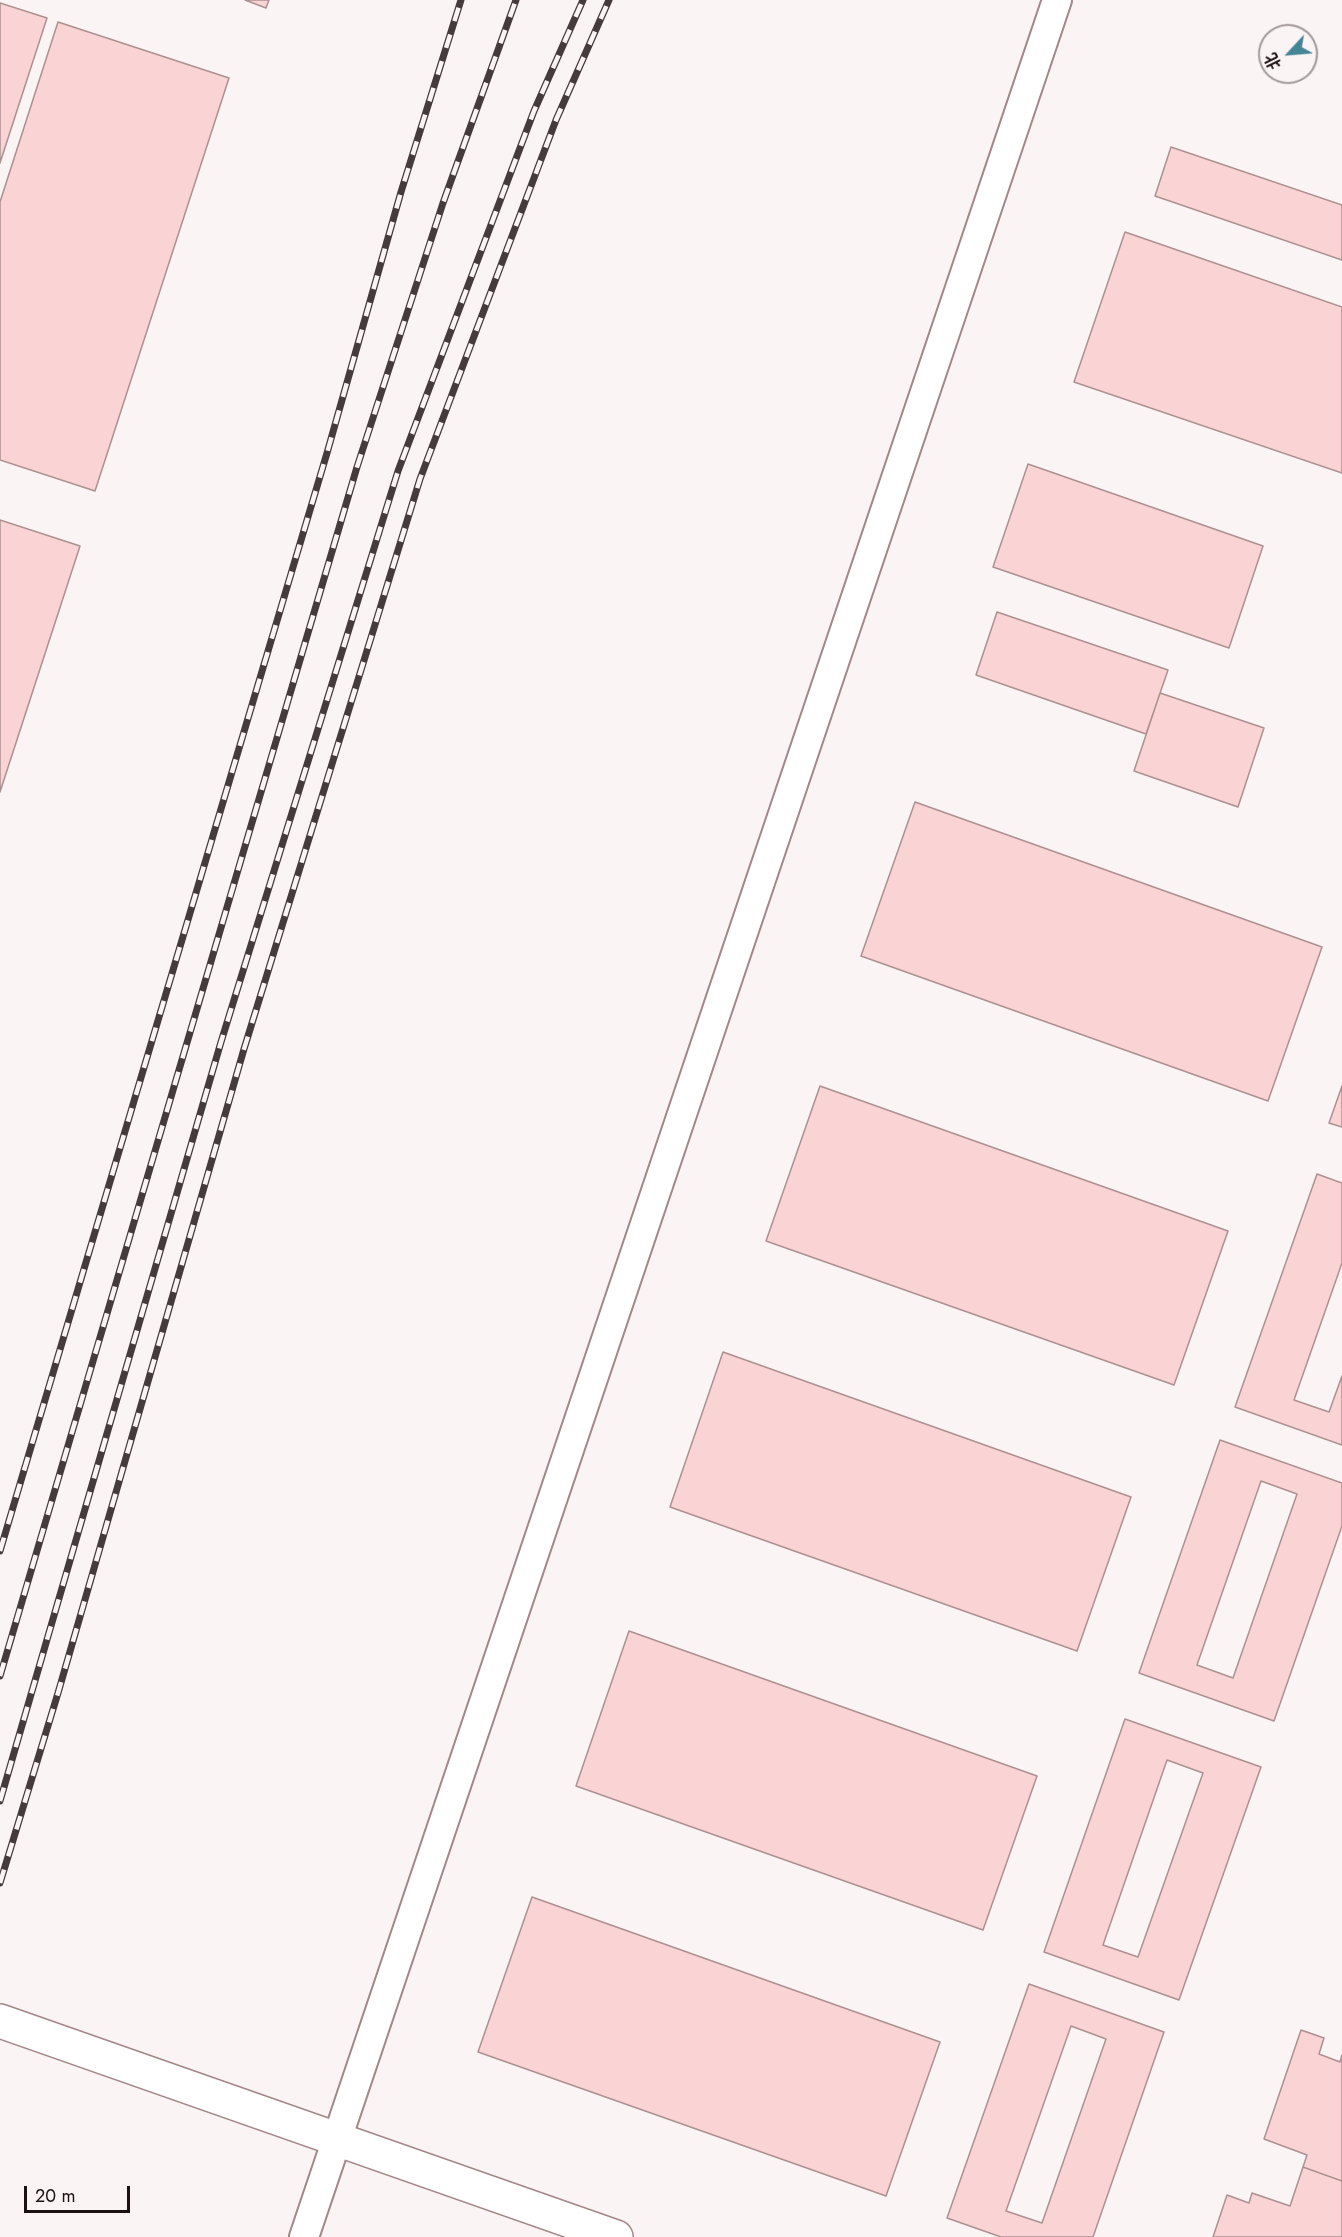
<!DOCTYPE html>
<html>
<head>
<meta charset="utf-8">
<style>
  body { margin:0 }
  #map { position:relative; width:1342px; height:2237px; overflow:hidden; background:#fbf4f4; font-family:Jost,"Noto Sans SC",sans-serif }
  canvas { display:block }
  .north { position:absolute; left:1258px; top:24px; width:60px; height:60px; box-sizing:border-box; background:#fbf4f4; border:2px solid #a2999a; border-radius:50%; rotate:244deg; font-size:16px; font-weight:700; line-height:24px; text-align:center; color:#1c1112 }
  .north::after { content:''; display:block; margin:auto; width:21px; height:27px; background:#448597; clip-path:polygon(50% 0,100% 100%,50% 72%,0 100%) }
  .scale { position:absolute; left:24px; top:2186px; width:106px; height:27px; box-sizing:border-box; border:3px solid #1c1112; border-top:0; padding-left:8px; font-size:18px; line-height:21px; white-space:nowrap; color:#1c1112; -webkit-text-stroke:4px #fbf4f4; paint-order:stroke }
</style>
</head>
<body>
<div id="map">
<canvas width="1342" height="2237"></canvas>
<div class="north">北</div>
<div class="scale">20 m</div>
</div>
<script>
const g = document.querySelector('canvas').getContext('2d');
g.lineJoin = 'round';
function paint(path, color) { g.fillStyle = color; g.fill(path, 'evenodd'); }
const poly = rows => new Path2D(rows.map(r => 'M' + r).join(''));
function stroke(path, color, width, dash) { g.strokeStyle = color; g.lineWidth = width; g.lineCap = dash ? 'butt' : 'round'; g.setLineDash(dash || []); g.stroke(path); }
const building = poly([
  [245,0,269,0,266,8,245,0],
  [0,3,47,18,0,163,0,3],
  [58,22,229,78,95,491,0,460,0,202,58,22],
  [1171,147,1342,205,1342,260,1155,196,1171,147],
  [1125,232,1342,307,1342,473,1074,382,1125,232],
  [1028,464,1263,546,1229,648,993,567,1028,464],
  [0,520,80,546,0,792,0,520],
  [997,612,1168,670,1146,734,976,675,997,612],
  [1160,693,1264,728,1238,807,1134,771,1160,693],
  [915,802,1322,947,1268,1101,861,956,915,802],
  [820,1086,1228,1231,1174,1385,766,1241,820,1086],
  [1342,1086,1342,1127,1329,1123,1342,1086],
  [1317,1174,1342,1183,1342,1263,1294,1400,1329,1412,1342,1376,1342,1445,1235,1407,1317,1174],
  [723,1352,1131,1497,1077,1651,670,1507,723,1352],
  [1220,1440,1342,1483,1342,1526,1274,1721,1139,1673,1220,1440],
  [1261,1481,1297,1494,1233,1678,1197,1665,1261,1481],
  [629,1631,1037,1776,983,1930,576,1786,629,1631],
  [1125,1719,1261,1767,1179,2000,1044,1952,1125,1719],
  [1167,1760,1203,1773,1138,1957,1103,1945,1167,1760],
  [532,1897,940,2042,886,2196,478,2052,532,1897],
  [1029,1984,1164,2032,1093,2237,1001,2237,947,2218,1029,1984],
  [1071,2026,1106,2039,1042,2223,1006,2211,1071,2026],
  [1301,2030,1324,2038,1319,2054,1340,2062,1342,2055,1342,2181,1303,2167,1307,2155,1264,2139,1301,2030],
  [1303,2167,1342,2181,1342,2237,1213,2237,1227,2195,1249,2203,1252,2193,1290,2206,1303,2167]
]);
paint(building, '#fad3d4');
stroke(building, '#ad9091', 1.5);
const minor = poly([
  [304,2237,1057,0]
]);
const tertiary = poly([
  [0,2021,616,2237]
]);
stroke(minor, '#a38688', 32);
stroke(tertiary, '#a38688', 36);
stroke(minor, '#fff', 28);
stroke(tertiary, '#fff', 33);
const rail = poly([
  [0,1551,327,453,401,192,461,0],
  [0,1676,357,467,443,203,516,0],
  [0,1801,221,1042,398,471,534,111,583,0],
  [0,1883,58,1693,244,1049,420,479,556,120,609,0]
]);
stroke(rail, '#453b3c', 7);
stroke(rail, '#fbf4f4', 4.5, [14]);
</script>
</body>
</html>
